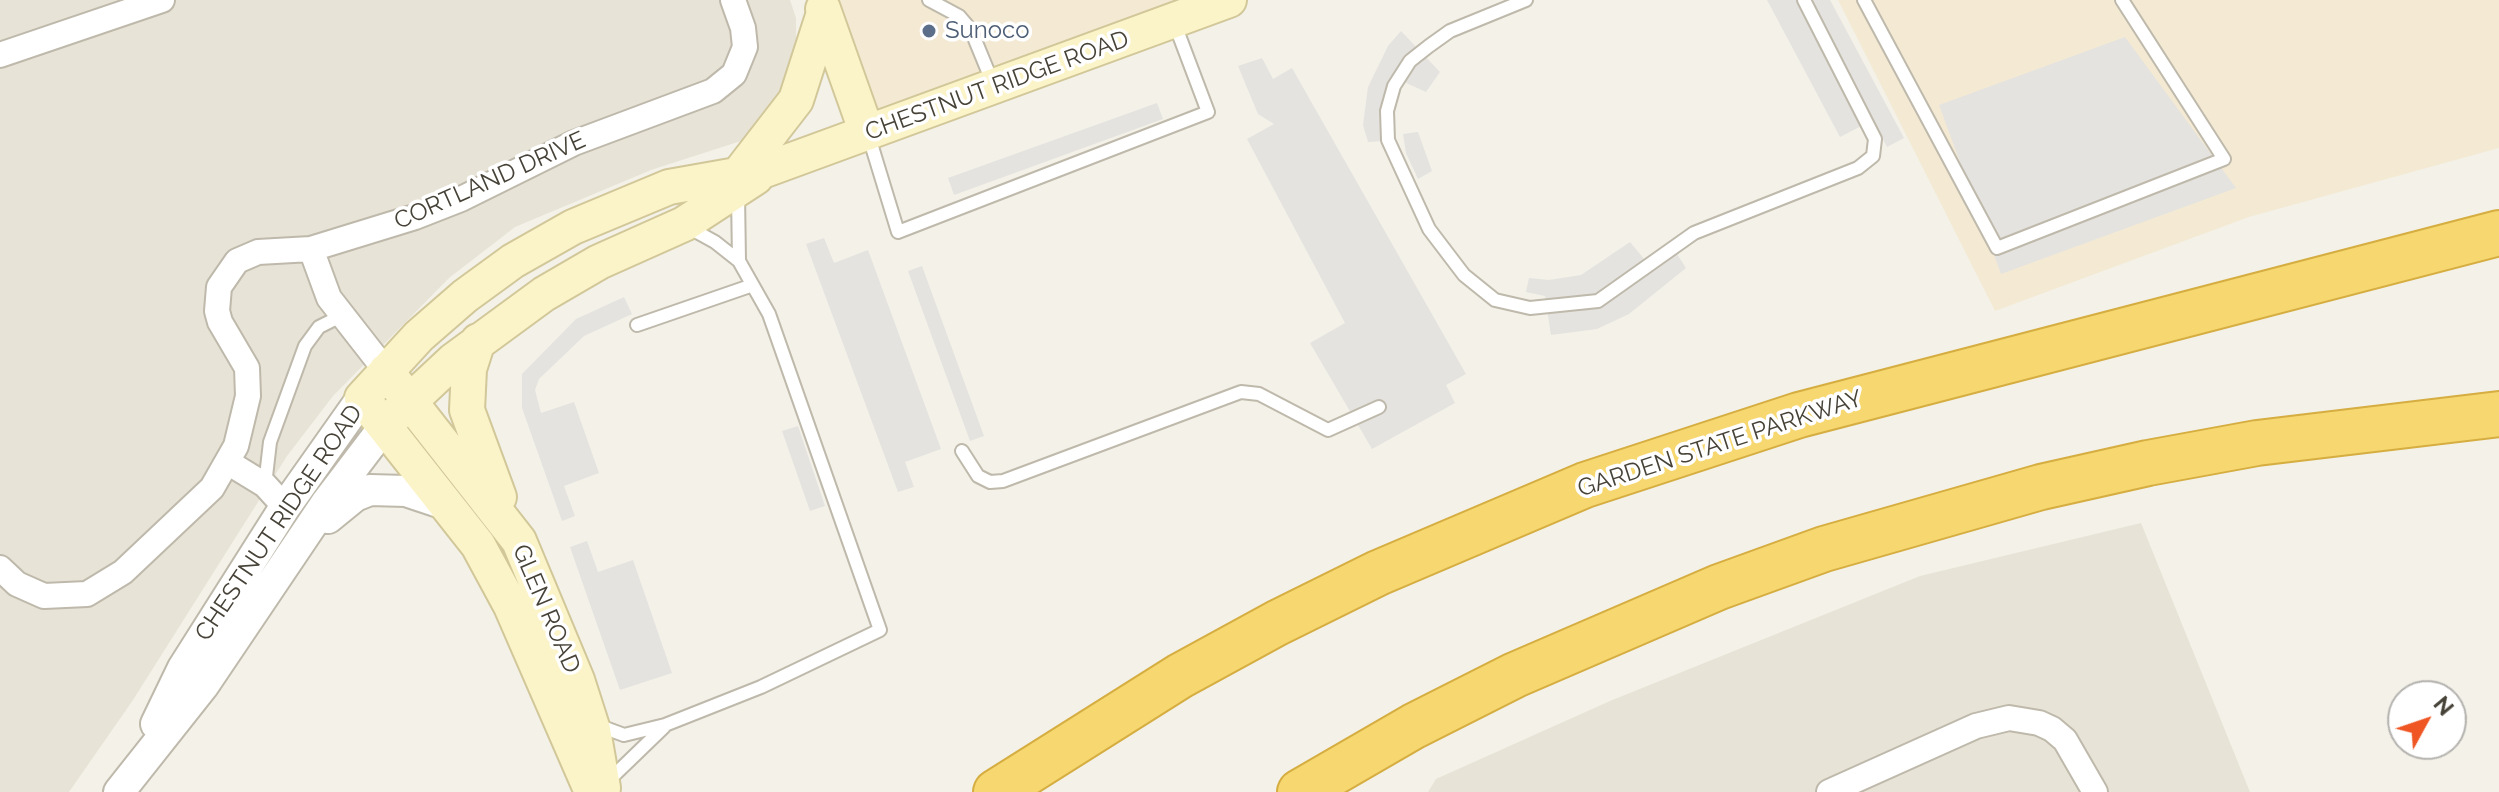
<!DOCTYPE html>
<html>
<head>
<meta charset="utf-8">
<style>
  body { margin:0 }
  #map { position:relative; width:2499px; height:792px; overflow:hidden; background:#f3f1e8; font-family:Raleway,sans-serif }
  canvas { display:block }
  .north { position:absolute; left:2387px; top:680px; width:80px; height:80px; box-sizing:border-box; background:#fff; border:2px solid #b5b3af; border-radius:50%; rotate:50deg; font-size:22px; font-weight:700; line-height:32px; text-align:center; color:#464237 }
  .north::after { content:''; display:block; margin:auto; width:28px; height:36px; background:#ef5623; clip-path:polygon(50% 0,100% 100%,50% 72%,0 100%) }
</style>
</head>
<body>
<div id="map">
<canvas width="2499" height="792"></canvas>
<div class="north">N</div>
</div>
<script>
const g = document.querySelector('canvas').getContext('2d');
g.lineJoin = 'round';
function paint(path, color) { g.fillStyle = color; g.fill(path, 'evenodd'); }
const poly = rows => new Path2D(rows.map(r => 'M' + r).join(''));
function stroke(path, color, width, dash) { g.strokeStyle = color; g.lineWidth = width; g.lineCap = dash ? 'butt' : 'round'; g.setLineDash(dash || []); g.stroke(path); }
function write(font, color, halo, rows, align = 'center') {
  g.font = font + ' Raleway,sans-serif'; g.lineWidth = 7; g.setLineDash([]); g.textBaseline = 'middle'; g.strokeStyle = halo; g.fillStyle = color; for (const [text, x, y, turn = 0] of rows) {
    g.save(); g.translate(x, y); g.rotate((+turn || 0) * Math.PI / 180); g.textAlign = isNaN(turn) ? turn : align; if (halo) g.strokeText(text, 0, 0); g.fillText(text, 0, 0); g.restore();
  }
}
paint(poly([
  [0,0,790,0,796,18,796,65,779,105,744,140,651,170,515,227,449,278,333,396,287,456,133,700,69,792,0,792],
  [2141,523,2250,792,1428,792,1436,779,1610,701,1920,576]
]), '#e7e3d6');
paint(poly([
  [819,0,1229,0,867,133],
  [1838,0,2499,0,2499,148,2249,217,1995,311]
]), '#f4ead4');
paint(poly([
  [1767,0,1830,0,1904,138,1887,147,1873,120,1840,137],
  [1401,31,1440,72,1426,92,1391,76,1381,110,1382,141,1368,142,1363,125,1368,87,1388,46],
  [2125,37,2236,188,2001,274,1939,105],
  [1262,58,1273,79,1292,68,1466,374,1446,385,1455,403,1372,449,1310,343,1345,323,1247,139,1274,124,1258,114,1238,66],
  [1157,103,1163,119,954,195,948,178],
  [1418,132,1432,171,1418,179,1406,153,1403,134],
  [824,238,834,263,868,250,941,449,905,462,914,487,898,492,806,244],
  [1630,242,1654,271,1677,254,1686,268,1629,314,1597,329,1551,335,1545,296,1526,292,1529,278,1549,280,1581,275],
  [922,266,984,436,970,441,908,271],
  [624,297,632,314,584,336,539,379,535,390,541,413,574,402,599,473,564,486,575,516,562,521,522,408,522,374,576,319],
  [798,426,825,506,810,511,782,431],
  [587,541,598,572,633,560,672,673,620,690,570,547]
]), '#e4e3df');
const service = poly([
  [929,0,959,16,971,30,994,86],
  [1526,0,1450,31,1429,46,1410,61,1394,86,1387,111,1388,140,1429,229,1464,275,1495,300,1530,308,1598,301,1694,233,1858,168,1873,156,1875,139,1804,0],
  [1864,0,1997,248,2224,159,2122,0],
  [869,137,898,232,1208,112,1174,22],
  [686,226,715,242,739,261],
  [637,325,750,286],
  [962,451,978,476,990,482,1003,481,1241,392,1259,394,1328,430,1379,407],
  [265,485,270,442,305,346,319,327,341,316],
  [597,725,624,735,665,725,761,687,880,630,769,314,739,261,738,194],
  [605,784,664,727]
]);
const minor = poly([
  [0,55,162,0],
  [311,249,329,298,386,371],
  [229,463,265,485,285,507],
  [0,568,17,584,44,596,87,594,123,572,212,488,236,446,248,396,247,368,220,322,217,311,219,287,237,261,258,252,311,249,415,217,461,199,574,143,713,91,734,74,745,47,743,28,733,0],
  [1829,792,1976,726,2009,718,2039,723,2052,729,2065,740,2095,792]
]);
const tertiary = poly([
  [328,518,355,496,370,490,406,491,448,505],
  [156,724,183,668,285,507,362,398],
  [119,792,203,686,327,502,384,427]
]);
const secondary = poly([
  [823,9,867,133],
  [738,175,796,100,824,13],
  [478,341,469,369,467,410,499,497],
  [386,371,519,541,577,680,593,730,603,788],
  [392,418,454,360,544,294,599,262,684,224,756,177],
  [592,792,511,606,478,545,362,398,419,336,465,296,513,261,573,227,669,187,765,170,1229,0]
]);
const motorway = poly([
  [996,792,1180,676,1277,623,1378,573,1585,485,1799,415,2499,233],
  [1300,792,1414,726,1515,675,1719,587,1824,549,2041,487,2148,463,2257,443,2499,414]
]);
stroke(service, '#beb9ab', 16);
stroke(minor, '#beb9ab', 28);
stroke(tertiary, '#beb9ab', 34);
stroke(secondary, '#d1c799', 38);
stroke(motorway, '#d5ad40', 48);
stroke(service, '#fff', 12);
stroke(minor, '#fff', 24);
stroke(tertiary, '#fff', 30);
stroke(secondary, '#fcf4c9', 34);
stroke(motorway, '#f6d770', 44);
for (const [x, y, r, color] of [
  [929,31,8,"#5c6f8a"]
]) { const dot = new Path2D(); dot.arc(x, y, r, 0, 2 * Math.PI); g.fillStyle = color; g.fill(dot); stroke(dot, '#fff', 3); }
write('24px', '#4e5e75', '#fff', [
  ["Sunoco",945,31]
], 'left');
write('24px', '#464237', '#fff', [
  ["CHESTNUT RIDGE ROAD",997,86,-20],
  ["CORTLAND DRIVE",490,181,-24],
  ["GARDEN STATE PARKWAY",1720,444,-18],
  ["CHESTNUT RIDGE ROAD",279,523,-56],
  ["GLEN ROAD",546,609,67]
]);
</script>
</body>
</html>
